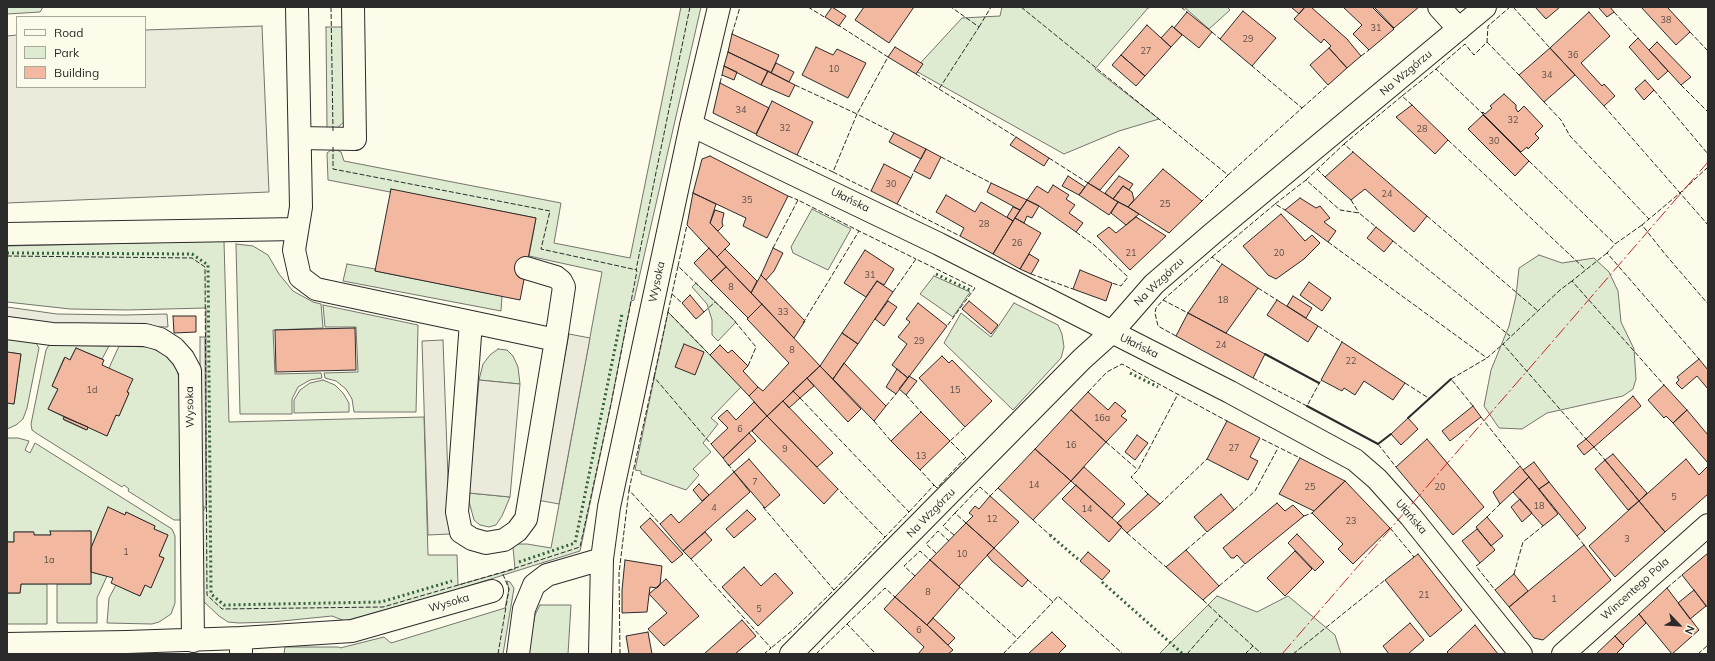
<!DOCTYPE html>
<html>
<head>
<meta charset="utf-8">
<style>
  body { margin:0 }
  #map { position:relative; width:1715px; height:661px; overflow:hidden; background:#fdfbea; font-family:Mulish,sans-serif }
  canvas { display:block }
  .frame { position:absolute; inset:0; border:8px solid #2b2b2b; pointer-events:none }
  .legend { position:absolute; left:16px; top:16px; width:130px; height:72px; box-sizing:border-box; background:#fdfbea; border:1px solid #a9a89e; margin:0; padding:5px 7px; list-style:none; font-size:12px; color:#2b2b2b }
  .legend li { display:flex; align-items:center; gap:8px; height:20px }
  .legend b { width:20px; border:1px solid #a9a89e }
  .north { position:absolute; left:1659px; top:605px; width:40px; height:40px; -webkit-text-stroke:3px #fdfbea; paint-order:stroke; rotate:115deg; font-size:11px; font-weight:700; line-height:16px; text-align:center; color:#2b2b2b }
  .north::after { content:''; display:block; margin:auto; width:14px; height:18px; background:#2b2b2b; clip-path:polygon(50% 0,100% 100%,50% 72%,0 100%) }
</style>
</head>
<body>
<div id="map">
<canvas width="1715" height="661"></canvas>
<div class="frame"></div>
<ul class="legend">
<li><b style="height:5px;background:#fdfbea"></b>Road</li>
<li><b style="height:11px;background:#deebd1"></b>Park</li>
<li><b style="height:11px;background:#f2b8a0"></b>Building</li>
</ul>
<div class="north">N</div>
</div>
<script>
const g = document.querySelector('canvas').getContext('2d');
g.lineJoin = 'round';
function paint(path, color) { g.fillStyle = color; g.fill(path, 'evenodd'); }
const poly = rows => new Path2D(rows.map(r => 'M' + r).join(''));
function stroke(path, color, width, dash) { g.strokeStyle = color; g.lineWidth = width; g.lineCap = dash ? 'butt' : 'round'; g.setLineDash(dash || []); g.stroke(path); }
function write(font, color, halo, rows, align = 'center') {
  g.font = font + ' Mulish,sans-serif'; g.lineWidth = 3; g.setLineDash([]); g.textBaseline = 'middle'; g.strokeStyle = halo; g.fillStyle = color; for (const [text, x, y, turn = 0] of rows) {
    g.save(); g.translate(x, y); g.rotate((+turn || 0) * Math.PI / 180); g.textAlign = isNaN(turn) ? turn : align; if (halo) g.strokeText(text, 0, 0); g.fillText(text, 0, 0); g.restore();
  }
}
const green = poly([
  [7,7,43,7,40,12,7,14,7,7],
  [681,7,701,7,634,300,631,301,611,404,580,551,459,589,345,621,332,616,272,622,239,623,228,622,219,616,202,600,202,512,206,507,206,308,127,310,70,309,7,302,7,246,224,241,229,422,424,417,428,555,457,555,458,585,515,569,513,547,515,544,527,544,551,548,602,272,529,256,536,218,391,190,390,192,328,180,327,153,331,150,337,150,341,152,344,161,561,203,554,243,630,258,681,7],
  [1002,7,1152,7,1148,8,1095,69,1159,119,1119,131,1064,154,914,70,962,18,1000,16,1002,7],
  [1184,7,1227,7,1230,10,1209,29,1184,7],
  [326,27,343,27,344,118,344,122,337,128,327,129,326,27],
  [812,209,851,229,828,270,793,253,791,247,812,209],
  [236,244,253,246,268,255,279,274,293,291,313,302,321,304,323,328,273,330,275,374,321,373,322,378,310,380,298,387,292,399,292,414,240,414,236,244],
  [1539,255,1562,263,1594,258,1609,272,1618,291,1621,322,1634,349,1636,379,1633,389,1623,396,1547,413,1522,429,1499,428,1484,406,1491,370,1509,326,1516,296,1519,268,1539,255],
  [347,264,375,269,375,271,502,296,501,311,343,281,347,264],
  [934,276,970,292,953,317,920,294,934,276],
  [696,283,736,322,718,341,712,335,712,320,707,304,692,287,696,283],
  [1014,303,1058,325,1062,334,1064,347,1061,358,1013,410,944,343,961,313,991,337,1014,303],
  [323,305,418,325,416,412,354,412,352,399,346,389,336,381,325,378,324,373,358,372,356,327,325,327,323,305],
  [668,312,741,387,711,418,718,424,703,443,711,452,693,469,699,475,686,490,641,474,641,471,635,470,668,312],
  [7,339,36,343,39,348,27,408,23,419,16,425,7,429,7,403,14,404,21,354,7,352,7,339],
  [49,345,109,346,102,359,76,348,70,360,64,358,52,386,58,389,48,409,64,417,64,420,86,430,88,427,107,436,116,415,119,416,129,393,109,368,119,346,149,347,166,355,169,358,177,370,180,382,181,520,174,520,128,491,129,489,124,485,122,487,36,433,32,430,31,424,46,350,49,345],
  [498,349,507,350,513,356,518,367,520,384,479,380,483,364,490,355,498,349],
  [323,380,335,385,343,393,349,403,349,412,294,413,294,400,300,390,310,383,323,380],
  [7,438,18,438,29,441,25,450,30,453,35,443,172,529,175,536,175,603,171,614,159,622,152,624,107,623,109,598,116,585,140,596,145,585,151,587,164,558,159,556,168,535,154,529,155,526,126,512,125,515,108,508,91,548,91,531,50,532,51,535,34,535,33,532,14,532,14,542,7,542,7,438],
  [469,493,510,497,502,516,496,525,489,527,480,525,474,520,468,498,469,493],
  [91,572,107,576,97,598,97,623,57,623,57,584,91,584,91,572],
  [507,581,510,582,514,588,503,654,284,654,285,647,339,647,340,648,384,637,391,643,505,608,509,589,507,581],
  [21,584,47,584,47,624,7,624,7,593,20,593,21,584],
  [1217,596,1257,612,1288,596,1335,635,1341,654,1159,654,1217,596],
  [540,605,571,605,568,654,528,654,535,615,540,605]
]);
paint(green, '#deebd1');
stroke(green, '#74746e', 1);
const parking = poly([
  [262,26,269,192,7,203,7,36,17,35,17,87,145,87,145,30,262,26],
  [7,307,57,314,124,315,167,314,168,327,57,324,7,317,7,307],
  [569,334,590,338,559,504,537,500,569,334],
  [200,337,205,337,206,507,200,507,200,337],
  [443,340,450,534,428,535,422,341,443,340],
  [479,380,520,384,510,497,469,493,479,380]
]);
paint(parking, '#eceadb');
stroke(parking, '#74746e', 1);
const building = poly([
  [832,7,846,16,839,26,825,17,832,7],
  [864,7,914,7,889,43,855,20,864,7],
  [1291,7,1305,7,1299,14,1291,7],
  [1305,7,1311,7,1347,39,1361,56,1347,68,1329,48,1331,46,1324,39,1321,43,1294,19,1305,7],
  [1343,7,1372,7,1394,29,1369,50,1353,34,1362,25,1343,7],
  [1374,7,1419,7,1394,28,1374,7],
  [1535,7,1560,7,1546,19,1535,7],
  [1598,7,1610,7,1614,12,1607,17,1598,7],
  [1641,7,1667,7,1690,32,1676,45,1641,7],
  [1243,11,1276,38,1252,66,1220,39,1243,11],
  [1187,12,1212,32,1199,48,1174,28,1187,12],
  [1589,12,1610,36,1581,63,1602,86,1604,84,1615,96,1604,106,1550,48,1589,12],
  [1147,25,1171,47,1145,76,1121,55,1147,25],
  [1172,26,1182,35,1171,47,1161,38,1172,26],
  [732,34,779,55,771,73,728,52,732,34],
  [1638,38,1668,71,1658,80,1629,47,1638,38],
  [1657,42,1691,77,1681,85,1649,50,1657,42],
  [816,47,833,55,837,49,866,63,848,98,802,75,816,47],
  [895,47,923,64,916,74,888,57,895,47],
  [1329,48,1347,68,1328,85,1310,65,1329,48],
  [1550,48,1575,75,1544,102,1519,75,1550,48],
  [728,52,768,71,761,85,724,66,728,52],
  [1121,55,1145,76,1136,86,1112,65,1121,55],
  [776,63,794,72,789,82,771,73,776,63],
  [724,66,737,72,734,80,722,75,724,66],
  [768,71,795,85,789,97,761,85,768,71],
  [1645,80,1654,90,1644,100,1635,89,1645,80],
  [720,83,769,108,756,134,713,113,720,83],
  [1504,94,1516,105,1516,109,1518,112,1524,106,1543,126,1535,134,1539,138,1528,149,1527,147,1521,152,1482,113,1483,112,1485,114,1492,108,1490,106,1504,94],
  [772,101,813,122,797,155,756,135,772,101],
  [1412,105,1448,140,1435,154,1396,117,1412,105],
  [1483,115,1529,161,1515,176,1468,129,1483,115],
  [894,133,926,149,921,159,889,142,894,133],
  [1016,137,1049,158,1044,166,1010,145,1016,137],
  [1119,147,1129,156,1100,190,1088,183,1119,147],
  [926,149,941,157,930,179,914,171,926,149],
  [1353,152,1427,216,1414,232,1365,189,1351,200,1325,177,1353,152],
  [710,156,788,196,767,238,743,226,746,218,693,193,702,159,710,156],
  [884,164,911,178,897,204,871,191,884,164],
  [1163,169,1202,201,1169,233,1128,207,1163,169],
  [1068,176,1085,187,1079,195,1062,186,1068,176],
  [1119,176,1133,184,1129,190,1123,186,1113,199,1105,193,1119,176],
  [991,183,1027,200,1020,210,987,192,991,183],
  [1088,183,1118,202,1109,215,1079,195,1088,183],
  [1053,185,1069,195,1066,199,1075,205,1069,213,1083,223,1076,232,1039,206,1027,200,1037,186,1048,193,1053,185],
  [1123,186,1132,192,1134,200,1128,207,1113,199,1123,186],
  [391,189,536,218,520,300,375,271,391,189],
  [693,193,716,204,710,223,730,244,717,257,687,225,693,193],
  [946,195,975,212,981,202,1013,221,993,254,960,236,964,228,936,212,946,195],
  [1300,198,1316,208,1320,206,1330,218,1324,222,1336,231,1328,242,1285,210,1300,198],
  [1027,200,1039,206,1032,218,1027,216,1024,223,1015,218,1027,200],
  [1118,202,1128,207,1139,214,1126,225,1111,213,1118,202],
  [1013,207,1020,210,1013,221,1007,217,1013,207],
  [715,210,724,213,722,222,723,226,718,231,710,223,715,210],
  [1281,214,1305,241,1312,235,1320,243,1304,259,1276,279,1268,275,1243,246,1281,214],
  [1136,217,1166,236,1130,270,1097,236,1109,227,1116,233,1136,217],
  [1015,218,1041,233,1020,269,993,254,1015,218],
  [1376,227,1393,241,1384,252,1367,238,1376,227],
  [709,248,726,267,711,281,694,263,709,248],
  [773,248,783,253,774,271,766,280,761,275,773,248],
  [725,249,757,281,751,293,717,257,725,249],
  [865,250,894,269,884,285,877,281,866,297,844,283,865,250],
  [1029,254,1039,260,1031,274,1020,269,1029,254],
  [1222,264,1258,288,1226,333,1188,313,1222,264],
  [726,267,762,304,748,318,711,281,726,267],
  [1080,270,1112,283,1106,301,1073,289,1080,270],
  [761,275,805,321,794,338,751,293,761,275],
  [877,281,893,292,858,344,842,333,877,281],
  [1309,282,1331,298,1322,311,1300,295,1309,282],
  [690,295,704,312,696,319,682,303,690,295],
  [1293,296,1312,308,1306,318,1287,306,1293,296],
  [1277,300,1318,326,1308,342,1267,315,1277,300],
  [888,301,897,307,884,326,875,319,888,301],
  [969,301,998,325,991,334,962,309,969,301],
  [918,303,947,326,908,378,892,365,907,344,898,337,910,322,906,319,918,303],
  [762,304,820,366,767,416,749,396,758,387,763,391,789,363,747,319,762,304],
  [1188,313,1265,354,1253,378,1176,336,1188,313],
  [173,316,196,316,196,332,174,333,173,316],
  [355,328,356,370,276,372,275,330,355,328],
  [842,333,858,344,833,379,820,366,842,333],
  [1342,342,1405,383,1393,400,1364,381,1355,395,1344,388,1342,391,1321,380,1342,342],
  [684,344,704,352,695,375,675,367,684,344],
  [720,345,728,353,732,350,748,366,743,371,758,387,749,396,710,355,720,345],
  [76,348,104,360,102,365,133,379,127,392,129,393,119,416,116,415,107,436,48,409,58,389,52,386,65,357,70,360,76,348],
  [7,352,21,354,14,404,7,403,7,352],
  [942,356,949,363,952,360,992,401,965,427,919,378,942,356],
  [1699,359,1708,370,1708,389,1697,376,1682,389,1676,383,1679,380,1677,377,1699,359],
  [844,363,886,406,874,421,833,379,844,363],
  [820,366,861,409,848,422,807,378,820,366],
  [897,369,908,378,896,394,886,387,897,369],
  [909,376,917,381,906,395,899,389,909,376],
  [807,378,814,386,800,398,793,391,807,378],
  [1664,385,1687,410,1673,423,1666,416,1664,418,1648,400,1664,385],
  [793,391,800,398,789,408,783,401,793,391],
  [1088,392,1108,410,1115,402,1126,411,1121,416,1127,420,1106,442,1071,410,1088,392],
  [1633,396,1641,406,1594,447,1586,439,1633,396],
  [783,401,833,453,817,467,767,416,783,401],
  [754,402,767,416,723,458,711,444,728,428,718,418,727,410,736,420,754,402],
  [1473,406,1481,417,1450,441,1442,431,1473,406],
  [1071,410,1106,442,1071,481,1035,449,1071,410],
  [1687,410,1708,435,1708,463,1673,423,1687,410],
  [921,412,950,441,920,470,891,441,921,412],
  [767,416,838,489,824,504,752,431,767,416],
  [64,417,88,427,87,430,63,419,64,417],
  [1408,418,1418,429,1401,445,1391,434,1408,418],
  [1227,421,1260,438,1250,457,1258,461,1248,480,1207,459,1227,421],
  [749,433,756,441,729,466,723,458,749,433],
  [1137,435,1148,443,1135,460,1125,452,1137,435],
  [1427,439,1484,507,1453,535,1396,467,1427,439],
  [1586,439,1594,447,1584,455,1577,446,1586,439],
  [1035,449,1071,481,1033,520,998,488,1035,449],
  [1613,454,1647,493,1639,501,1605,460,1613,454],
  [1300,458,1345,481,1314,511,1279,494,1300,458],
  [749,459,780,495,765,508,734,472,749,459],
  [1686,459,1699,475,1708,466,1708,494,1665,532,1639,501,1686,459],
  [1605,460,1639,501,1628,510,1595,469,1605,460],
  [1534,462,1549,482,1539,489,1523,470,1534,462],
  [1520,466,1529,477,1500,504,1493,492,1520,466],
  [1084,467,1125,504,1112,518,1071,481,1084,467],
  [734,472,750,492,683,551,660,524,671,514,679,523,734,472],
  [1529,477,1558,514,1543,526,1513,492,1529,477],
  [1345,481,1390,528,1353,564,1338,549,1343,544,1312,513,1345,481],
  [1549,482,1586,528,1577,536,1539,489,1549,482],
  [699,484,709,495,702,501,693,490,699,484],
  [1076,485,1122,527,1109,542,1062,499,1076,485],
  [1148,494,1160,504,1127,533,1117,523,1148,494],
  [1221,494,1234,510,1207,532,1194,517,1221,494],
  [990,496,1019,522,994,548,966,523,973,516,969,513,975,506,979,509,990,496],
  [1520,499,1532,513,1522,522,1511,507,1520,499],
  [1639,501,1665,532,1615,577,1589,546,1639,501],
  [1277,503,1285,511,1293,505,1304,516,1245,564,1237,555,1234,558,1231,558,1223,548,1277,503],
  [108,507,125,515,126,512,155,526,154,529,168,535,159,556,164,558,151,588,145,585,140,596,111,583,113,578,91,572,91,548,108,507],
  [747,510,756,519,734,538,726,529,747,510],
  [1487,517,1503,536,1491,546,1476,527,1487,517],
  [650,518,683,554,672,563,640,527,650,518],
  [966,523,994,548,959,586,930,560,966,523],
  [1477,529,1495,550,1480,563,1462,541,1477,529],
  [50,531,91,531,91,584,21,584,20,593,7,593,7,542,14,542,14,532,34,532,34,535,51,535,50,531],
  [705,532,712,540,691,559,683,551,705,532],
  [1297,534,1324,562,1315,571,1288,543,1297,534],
  [1584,545,1611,580,1543,640,1534,638,1509,607,1584,545],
  [994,548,1028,580,1022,587,992,561,987,555,994,548],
  [1186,550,1219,586,1203,600,1166,567,1186,550],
  [1295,551,1312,569,1285,596,1267,578,1295,551],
  [1088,552,1110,571,1102,580,1080,561,1088,552],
  [1708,553,1708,608,1682,575,1708,553],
  [1418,554,1462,610,1430,637,1385,580,1418,554],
  [625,560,662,566,660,585,657,588,650,587,647,612,622,613,622,590,625,560],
  [930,560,960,587,927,625,895,597,930,560],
  [744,567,761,586,775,573,793,593,758,626,722,587,744,567],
  [1514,574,1528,591,1509,607,1495,590,1514,574],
  [666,579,699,616,664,646,648,629,667,613,649,594,666,579],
  [1667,588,1699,630,1672,654,1639,614,1667,588],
  [1694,590,1706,606,1690,619,1678,603,1694,590],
  [895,597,927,625,953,650,948,654,918,654,924,647,884,609,895,597],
  [1639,614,1646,623,1623,645,1615,636,1639,614],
  [933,618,955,638,948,645,927,625,933,618],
  [742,620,756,636,735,654,704,654,742,620],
  [1410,623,1424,640,1408,654,1389,654,1383,646,1410,623],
  [1475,625,1498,654,1449,654,1447,652,1475,625],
  [648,632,652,654,629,654,626,636,648,632],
  [1052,632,1066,646,1058,654,1028,654,1052,632],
  [1615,636,1624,646,1616,654,1596,654,1615,636]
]);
paint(building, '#f2b8a0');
stroke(building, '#2b2b2b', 1);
const minor = poly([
  [297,7,301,207,294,250,300,277,316,289,556,340,526,519,517,531,504,540,486,543,472,539,461,532,457,512,471,322],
  [1439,7,1459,29],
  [691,125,939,244,1230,392,1355,460,1377,479,1411,517,1521,654],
  [300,138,355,139,353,7],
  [7,234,297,229],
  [526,268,556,277,561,281,564,287,556,340],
  [7,328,52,334,145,335,160,339,174,348,183,358,190,371,193,641],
  [241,638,352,631,492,591],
  [7,644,127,642,241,638,241,654],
  [518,654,524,609,534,585,547,575,602,559],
  [600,654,602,559,609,507,691,125,719,7],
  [791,654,1082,359,1112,332,1154,284,1212,234,1485,7],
  [1563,654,1708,525]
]);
stroke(minor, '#2b2b2b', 24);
stroke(minor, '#fdfbea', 22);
stroke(poly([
  [7,253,192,254,208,265,211,594,224,605,381,602,452,581],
  [936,274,972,291],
  [1130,373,1158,387],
  [1050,535,1080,561],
  [519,562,575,543,622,314],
  [1102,582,1183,654]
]), '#34623c', 3, [2, 3]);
stroke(poly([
  [331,7,333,131],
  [808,7,826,18],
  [1021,7,1228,175,1202,201],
  [1181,7,1187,12],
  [1513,7,1550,48],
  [1614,12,1638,38],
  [979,27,991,7],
  [1212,32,1220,39],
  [1690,32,1708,51],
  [732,34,740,7],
  [1487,42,1519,75],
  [1361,56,1369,50],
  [1436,69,1465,44,1474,55,1487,42,1488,26,1510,7],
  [916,74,939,89,979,27,951,7],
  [720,83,722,75],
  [795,85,857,114,888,57,838,25],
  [1681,85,1708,112],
  [939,89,1016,137],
  [1654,90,1708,154],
  [1402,96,1436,69,1482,113],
  [1544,102,1561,120,1570,136,1649,219],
  [1604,106,1680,193,1642,225,1665,254,1708,304],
  [1302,108,1328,85],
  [1448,140,1586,270],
  [1344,144,1402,96,1412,105],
  [333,147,333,169,550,211,541,249,637,270],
  [797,155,833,172,857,114,894,133],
  [941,157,991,183],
  [1049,158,1088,183],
  [1529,161,1615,244],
  [1708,167,1680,193,1708,225],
  [1317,169,1325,177],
  [833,172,871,191],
  [1228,175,1302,108,1252,66],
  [911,178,914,171],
  [1306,180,1344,144,1353,152],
  [788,196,798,200],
  [1351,200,1359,213],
  [897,204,960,236],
  [1275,204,1306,180,1340,210,1359,213,1376,227],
  [1427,216,1538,311],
  [1642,225,1615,244,1607,253,1699,359],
  [1076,232,1094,245,1128,277,1121,286,1112,283],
  [1393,241,1510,336],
  [1328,242,1487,358,1503,344],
  [773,248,798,200,859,231],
  [1607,253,1572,281,1664,385],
  [7,256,192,258,205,267,207,595,222,609,383,607,503,572,580,547,611,404,637,271,636,270,690,7],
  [1212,257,1275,204,1285,210],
  [678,266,687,225],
  [1031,274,1073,289],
  [1572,281,1560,290,1503,344,1586,439],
  [1258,288,1277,300],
  [893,292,916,259,975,288,947,326],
  [672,294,682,303],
  [1163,300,1212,257,1222,264],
  [668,312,678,266,733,319,756,347,748,366],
  [704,312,715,302],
  [803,323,859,231,916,259],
  [1318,326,1342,342],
  [1176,336,1158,326,1155,313,1156,308,1163,300,1188,313],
  [654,377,668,312,710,355],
  [1253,378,1307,406,1321,380],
  [1405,383,1430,399],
  [1088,392,1107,372,1122,364,1227,421],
  [906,395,921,412],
  [800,398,909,512,885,537],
  [886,406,896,394],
  [1473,406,1451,379,1487,358],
  [1481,417,1520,466],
  [874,421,891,441],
  [1262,439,1300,458],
  [1106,442,1138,470],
  [1378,444,1396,467],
  [1594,447,1605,460],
  [728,464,734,472],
  [934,485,937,488,966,457,950,441,965,427],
  [629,490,654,377,711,444],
  [1148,494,1131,477,1138,470,1178,394],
  [1160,504,1207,459],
  [763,507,834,590,794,629,771,648],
  [1234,510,1255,491,1278,448],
  [909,512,934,485,920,470],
  [955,513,980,487,990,496,998,488],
  [1304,516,1312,513],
  [1487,517,1500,504],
  [1033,520,1050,535],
  [1390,528,1414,557],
  [1127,533,1166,567],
  [954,535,943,526,955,513,966,523],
  [1577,536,1584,545],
  [1186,550,1207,532],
  [936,553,926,544,938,531,949,541],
  [690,558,771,648,764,654],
  [1480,563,1476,566,1495,590],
  [1514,574,1523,542,1543,526],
  [915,576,904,566,920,551,930,560],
  [1028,580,1053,602,1058,596,1123,654],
  [1219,586,1245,564],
  [960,587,1018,639],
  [1667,588,1682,575],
  [834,590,885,537,838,489],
  [1203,600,1220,616],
  [847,624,885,588,895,597],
  [498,654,509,589,502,572],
  [620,654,619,573,629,490,661,525],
  [816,654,847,624,876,654],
  [1003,654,1053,602],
  [1187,654,1220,616,1253,646],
  [1245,654,1253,646,1262,654],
  [1293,654,1385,580],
  [1698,654,1708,645]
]), '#2b2b2b', 1, [5, 2]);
stroke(poly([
  [1265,354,1319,383],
  [1307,406,1378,444,1391,434],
  [1408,418,1451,379]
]), '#2b2b2b', 2);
stroke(poly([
  [1282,654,1708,162]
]), '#c62828', 1, [14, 3, 2, 3]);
write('9px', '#5d4e48', null, [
  ["38",1666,20],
  ["31",1376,28],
  ["29",1248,39],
  ["27",1146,51],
  ["36",1573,55],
  ["10",834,69],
  ["34",1547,75],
  ["34",741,110],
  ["32",1513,120],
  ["32",785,128],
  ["28",1422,129],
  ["30",1494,141],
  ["30",891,184],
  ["24",1387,194],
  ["35",747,200],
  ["25",1165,204],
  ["28",984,224],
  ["26",1017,243],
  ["21",1131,253],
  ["20",1279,253],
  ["31",870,275],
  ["8",731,287],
  ["18",1223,300],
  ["33",783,312],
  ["29",919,341],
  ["24",1221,345],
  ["8",792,350],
  ["22",1351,361],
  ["1d",92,390],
  ["15",955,390],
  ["16a",1102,418],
  ["6",740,429],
  ["16",1071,445],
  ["27",1234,448],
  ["9",785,449],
  ["13",921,456],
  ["7",755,482],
  ["14",1034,485],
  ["25",1310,487],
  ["20",1440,487],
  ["5",1674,497],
  ["18",1539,506],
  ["4",714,508],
  ["14",1087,509],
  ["12",992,519],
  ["23",1351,521],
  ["3",1627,539],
  ["1",126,552],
  ["10",962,554],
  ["1a",49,560],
  ["8",928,592],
  ["21",1424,595],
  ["1",1554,599],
  ["5",759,609],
  ["6",919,630]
]);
write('11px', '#2b2b2b', '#fdfbea', [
  ["Na Wzgórzu",1406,73,-40],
  ["Ułańska",850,200,26],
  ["Wysoka",657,282,-78],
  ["Na Wzgórzu",1159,282,-44],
  ["Ułańska",1139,346,26],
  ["Wysoka",190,407,-91],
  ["Na Wzgórzu",931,513,-46],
  ["Ułańska",1411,517,49],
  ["Wincentego Pola",1635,589,-42],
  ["Wysoka",449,603,-16]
]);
</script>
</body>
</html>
